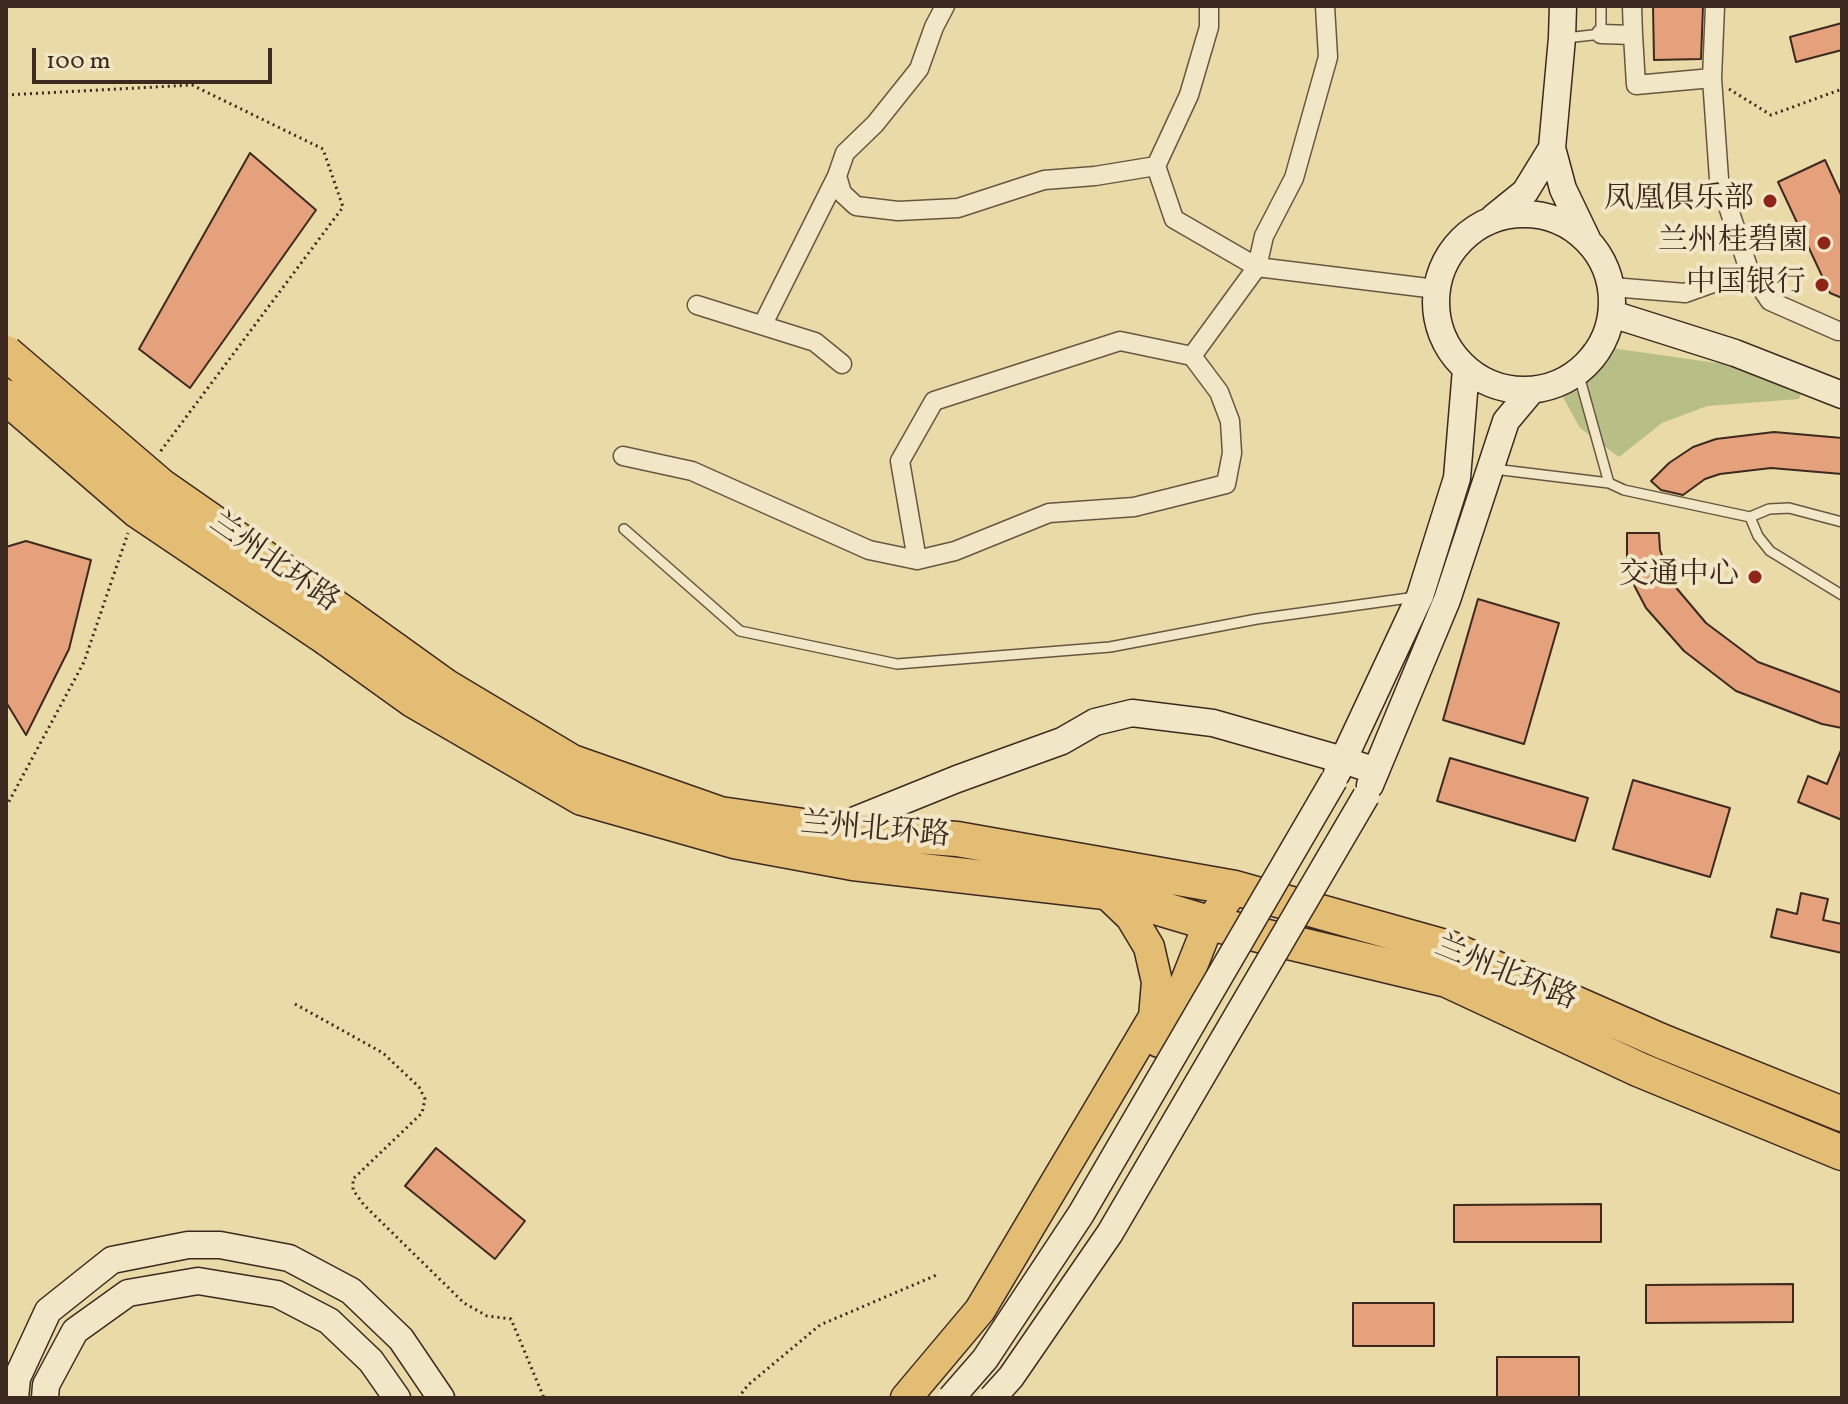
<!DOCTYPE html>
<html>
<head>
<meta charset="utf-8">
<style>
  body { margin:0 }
  #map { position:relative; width:1848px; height:1404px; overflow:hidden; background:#e9daa7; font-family:Vollkorn,serif }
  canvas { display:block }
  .frame { position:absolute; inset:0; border:8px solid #3d291f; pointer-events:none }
  .scale { position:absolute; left:32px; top:48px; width:240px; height:36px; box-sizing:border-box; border:4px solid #3d291f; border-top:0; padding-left:10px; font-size:24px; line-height:28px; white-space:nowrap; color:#3d291f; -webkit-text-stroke:6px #f1e7c6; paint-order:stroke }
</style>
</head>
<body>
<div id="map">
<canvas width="1848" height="1404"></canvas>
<div class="frame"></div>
<div class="scale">100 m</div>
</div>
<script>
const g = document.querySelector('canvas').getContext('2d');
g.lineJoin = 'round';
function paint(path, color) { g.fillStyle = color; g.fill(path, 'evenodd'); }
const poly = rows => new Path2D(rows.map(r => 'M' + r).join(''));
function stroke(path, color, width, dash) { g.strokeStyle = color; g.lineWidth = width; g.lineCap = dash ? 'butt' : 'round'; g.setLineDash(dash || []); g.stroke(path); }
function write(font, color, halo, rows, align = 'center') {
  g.font = font + ' Vollkorn,"Noto Serif SC",serif'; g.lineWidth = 8; g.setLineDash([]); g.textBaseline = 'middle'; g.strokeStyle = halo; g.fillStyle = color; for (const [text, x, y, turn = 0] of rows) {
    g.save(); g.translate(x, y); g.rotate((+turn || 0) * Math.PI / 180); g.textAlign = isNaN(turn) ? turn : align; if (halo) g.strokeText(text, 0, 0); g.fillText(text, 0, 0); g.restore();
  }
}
paint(poly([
  [1583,344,1738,366,1804,385,1799,399,1707,406,1662,423,1619,457,1580,428,1558,388]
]), '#b8bf86');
const building = poly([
  [1653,6,1703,6,1701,59,1654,60,1653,6],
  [1842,23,1842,50,1796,62,1790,37,1842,23],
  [250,153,316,210,190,388,139,349,250,153],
  [1825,160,1842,197,1842,298,1830,293,1778,182,1825,160],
  [1774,432,1842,438,1842,474,1771,468,1720,474,1705,479,1683,495,1661,490,1651,481,1669,463,1693,447,1716,439,1774,432],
  [1627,533,1659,533,1660,550,1673,584,1706,623,1758,662,1842,693,1842,728,1822,724,1736,691,1684,651,1646,608,1635,587,1627,559,1627,533],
  [26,541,91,560,69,649,26,735,6,702,6,547,26,541],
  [1478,599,1559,623,1524,744,1443,720,1478,599],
  [1842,748,1842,820,1798,802,1808,776,1827,784,1842,748],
  [1450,758,1588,798,1575,841,1437,801,1450,758],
  [1633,780,1730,808,1710,877,1613,849,1633,780],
  [1801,893,1828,899,1823,920,1842,924,1842,953,1771,937,1777,909,1797,914,1801,893],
  [436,1148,525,1221,495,1259,405,1186,436,1148],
  [1601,1204,1601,1242,1454,1242,1454,1205,1601,1204],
  [1793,1284,1793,1322,1646,1323,1646,1285,1793,1284],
  [1353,1303,1434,1303,1434,1346,1353,1346,1353,1303],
  [1497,1357,1579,1357,1579,1398,1497,1398,1497,1357]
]);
paint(building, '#e4a17c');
stroke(building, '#3d291f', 2);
const lane = poly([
  [1566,38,1601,34,1601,6],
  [1578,372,1609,483,1624,490,1750,517,1769,509,1789,508,1842,522],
  [1494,469,1609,483],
  [1750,517,1758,536,1770,551,1842,595],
  [624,529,740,631,897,664,1110,647,1257,619,1416,597]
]);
const street = poly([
  [945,6,934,27,919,69,875,124,845,153,837,176,842,193,856,206,898,211,958,208,1044,180,1095,176,1156,166],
  [1209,6,1209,27,1189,95,1156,166,1174,219,1257,267,1436,289],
  [1632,6,1633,35],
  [1715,6,1712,78,1719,179,1749,270,1770,301,1838,331],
  [1601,34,1633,35,1636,85,1712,78],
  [1612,287,1685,293,1749,270],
  [697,305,815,342,842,364],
  [763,324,837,176],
  [1192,356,1257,267,1264,236,1294,178,1328,57,1325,6],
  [623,456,692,471,869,550,917,560,955,551,1049,513,1134,507,1226,484,1232,453,1230,421,1219,392,1192,356,1120,341,934,401,900,461,917,560]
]);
const secondary = poly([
  [1563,6,1562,38,1552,148,1563,189,1587,239],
  '1436 302a88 88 0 1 1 176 0a88 88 0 1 1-176 0Z',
  [1494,217,1525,192,1552,148],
  [1612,314,1735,353,1842,395],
  [1337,773,1420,596,1457,478,1466,369],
  [1370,785,1447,600,1506,421,1532,390],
  [833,829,957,779,1062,741,1095,722,1132,713,1213,723,1343,760,1376,771],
  [15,1398,17,1378,48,1311,112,1260,188,1245,220,1245,289,1258,351,1291,401,1339,441,1398],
  [45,1398,46,1385,75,1331,128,1293,198,1281,277,1294,329,1321,371,1361,397,1398]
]);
const primary = poly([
  [1159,1042,1169,1024,1209,923,1235,888],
  [906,1398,980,1310,1154,1017,1157,982,1149,947,1131,917,1105,892]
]);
const highway = poly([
  [349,617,445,686,572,762,720,814,831,830,957,839,1235,888,1449,948,1661,1041,1842,1114],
  [328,639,413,700,582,798,734,841,853,863,1105,892,1209,923,1447,980,1640,1070,1842,1153]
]);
stroke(lane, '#685541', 12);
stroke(street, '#685541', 21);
stroke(secondary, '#3d291f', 29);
stroke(primary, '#3d291f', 33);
stroke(highway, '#3d291f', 37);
stroke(poly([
  [1729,89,1771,115,1842,89],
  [6,95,192,85,323,149,343,207,160,452],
  [6,807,84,662,128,533],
  [295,1004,383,1053,419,1087,425,1099,422,1113,353,1179,353,1190,364,1205,464,1303,487,1316,511,1319,544,1398],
  [738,1398,748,1385,820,1325,939,1274]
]), '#3d291f', 3, [2, 4]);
stroke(lane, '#f1e7c6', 9);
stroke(street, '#f1e7c6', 18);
stroke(secondary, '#f1e7c6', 26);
stroke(primary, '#e4bd74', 30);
stroke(highway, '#e4bd74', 34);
const secondaryBridge = poly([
  [951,1398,985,1359,1081,1214,1334,780],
  [992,1398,1011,1377,1110,1233,1366,796]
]);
const highwayBridge = poly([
  [6,353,161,486,349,617],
  [6,397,138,511,328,639]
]);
stroke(secondaryBridge, '#3d291f', 29, []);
stroke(highwayBridge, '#3d291f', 37, []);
stroke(secondaryBridge, '#f1e7c6', 26);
stroke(highwayBridge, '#e4bd74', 34);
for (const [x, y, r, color] of [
  [1770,201,8,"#8f2418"],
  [1824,243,8,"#8f2418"],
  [1822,285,8,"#8f2418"],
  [1755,577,8,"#8f2418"]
]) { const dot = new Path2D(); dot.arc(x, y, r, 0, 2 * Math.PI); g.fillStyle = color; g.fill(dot); stroke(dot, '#f1e7c6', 3); }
write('30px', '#3d291f', '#f1e7c6', [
  ["凤凰俱乐部",1754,201],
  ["兰州桂碧園",1808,243],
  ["中国银行",1806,285],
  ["交通中心",1739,577]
], 'right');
write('30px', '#3d291f', '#f1e7c6', [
  ["兰州北环路",273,564,35],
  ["兰州北环路",875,832,5],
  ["兰州北环路",1505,975,22]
]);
</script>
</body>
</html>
